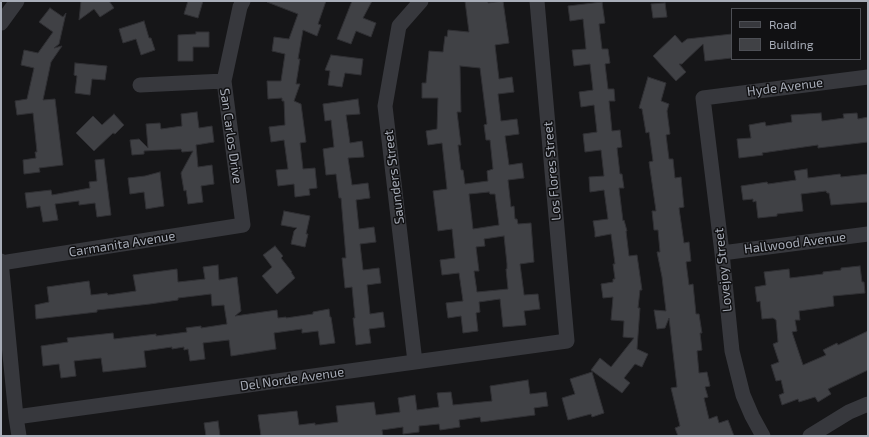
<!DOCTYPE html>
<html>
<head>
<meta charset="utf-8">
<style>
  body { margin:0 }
  #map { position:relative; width:869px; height:437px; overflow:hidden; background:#161618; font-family:"Exo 2",sans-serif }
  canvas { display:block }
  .frame { position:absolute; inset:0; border:2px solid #a8adb8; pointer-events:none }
  .legend { position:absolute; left:731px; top:8px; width:130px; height:52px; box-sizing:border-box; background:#111113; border:1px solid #4d4f55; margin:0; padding:5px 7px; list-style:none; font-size:12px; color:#a8adb8 }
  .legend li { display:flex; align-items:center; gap:8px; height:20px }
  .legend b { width:20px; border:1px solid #4d4f55 }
</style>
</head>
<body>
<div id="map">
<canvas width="869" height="437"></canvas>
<div class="frame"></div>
<ul class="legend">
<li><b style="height:5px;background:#37383d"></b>Road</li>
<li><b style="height:11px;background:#404145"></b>Building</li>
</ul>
</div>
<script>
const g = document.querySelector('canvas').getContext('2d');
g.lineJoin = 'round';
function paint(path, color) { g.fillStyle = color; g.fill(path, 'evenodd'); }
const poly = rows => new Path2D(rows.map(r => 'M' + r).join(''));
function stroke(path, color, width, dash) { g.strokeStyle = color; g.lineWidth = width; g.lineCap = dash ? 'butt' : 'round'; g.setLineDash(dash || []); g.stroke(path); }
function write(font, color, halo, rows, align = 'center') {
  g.font = font + ' "Exo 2",sans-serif'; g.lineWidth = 3; g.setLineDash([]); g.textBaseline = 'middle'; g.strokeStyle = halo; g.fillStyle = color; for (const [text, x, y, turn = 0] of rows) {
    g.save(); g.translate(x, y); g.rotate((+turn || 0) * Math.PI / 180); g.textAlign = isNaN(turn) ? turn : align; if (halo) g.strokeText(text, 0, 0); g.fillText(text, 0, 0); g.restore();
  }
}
const building = poly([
  [81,1,109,1,114,8,100,17,94,9,79,20,81,1],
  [188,1,203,1,198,18,184,14,188,1],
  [267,1,326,1,318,24,321,25,317,36,303,30,298,59,300,59,296,84,300,84,294,101,301,104,306,142,300,143,303,169,315,168,317,188,309,189,310,195,295,197,294,184,278,186,276,170,288,169,284,140,271,142,269,127,285,125,284,101,282,101,282,98,268,99,267,81,281,81,285,54,272,51,274,37,289,39,298,14,267,2,267,1],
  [352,1,372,1,363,18,376,23,371,37,356,31,351,44,337,39,352,1],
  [465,1,488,1,488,3,503,1,509,43,495,45,499,79,512,77,514,92,498,94,501,121,517,119,519,134,505,136,509,165,522,163,524,178,508,180,511,207,514,206,515,219,517,219,518,224,531,223,534,262,520,264,524,294,524,295,538,294,540,309,524,311,526,325,503,327,500,299,479,302,480,312,476,313,478,331,463,333,461,316,448,318,446,303,463,301,459,273,442,275,440,260,455,258,452,229,438,231,433,191,447,189,442,143,428,145,426,131,437,129,438,98,422,98,422,83,426,83,429,51,443,52,445,36,447,37,448,30,469,32,465,1],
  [460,66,480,68,487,124,484,125,486,140,490,140,493,169,487,171,488,181,465,184,463,170,461,170,458,145,461,145,457,112,461,112,460,66],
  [489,192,490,194,495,194,499,225,473,229,469,194,489,192],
  [504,236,507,264,507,269,506,269,508,289,477,292,474,271,479,271,476,247,485,246,484,239,504,236],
  [602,2,605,23,599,24,602,49,608,49,610,63,605,64,608,89,614,89,615,101,609,101,612,131,620,130,622,147,617,148,620,174,622,174,624,188,619,188,623,221,624,220,627,231,626,231,629,256,637,255,642,290,640,290,638,308,640,308,637,349,648,354,642,367,635,364,624,378,630,383,622,393,591,370,600,358,611,367,634,338,623,337,624,321,611,320,613,297,603,298,601,284,613,282,613,279,615,279,613,264,615,264,611,234,595,237,595,232,593,221,608,219,604,190,590,192,589,177,604,176,601,150,585,152,583,134,597,132,594,105,581,107,579,92,593,90,590,64,574,66,572,50,586,49,583,19,570,21,568,6,602,2],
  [665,3,667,17,653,18,651,4,665,3],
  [50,8,63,17,66,13,59,44,54,48,62,46,51,62,43,100,55,99,63,165,39,168,40,172,24,174,23,160,36,158,35,152,37,152,33,113,17,115,15,101,27,99,34,68,21,65,24,50,38,53,53,32,39,22,50,8],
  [144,21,149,38,151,38,155,50,141,55,136,39,123,43,119,29,144,21],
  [196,32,209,32,209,47,193,47,193,61,178,61,178,35,196,34,196,32],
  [732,34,732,58,705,61,703,44,682,64,679,64,686,72,676,81,653,56,675,35,682,43,687,39,732,34],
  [331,55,363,59,361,75,345,73,342,87,328,85,330,71,325,70,331,55],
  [75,63,107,66,105,80,92,79,90,95,75,93,77,76,74,75,75,63],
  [648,77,666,83,661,101,669,104,667,111,670,134,666,135,669,159,673,159,675,178,681,177,684,207,679,208,684,243,689,242,691,261,686,262,689,285,693,284,696,314,699,314,702,333,700,333,702,350,697,351,699,373,707,372,710,386,705,387,708,397,704,398,709,419,717,416,719,423,728,420,734,436,678,436,675,428,680,426,671,388,677,387,669,318,665,328,657,329,654,310,666,311,662,277,657,252,660,252,658,230,654,230,652,211,656,211,649,162,653,161,649,132,646,133,642,109,639,108,648,77],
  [358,99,360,114,346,115,350,143,362,141,364,157,348,158,352,185,368,183,370,198,356,200,359,229,374,227,376,242,360,244,363,270,379,268,381,283,367,285,370,314,383,312,385,327,369,329,371,343,356,345,353,318,355,318,352,287,345,288,342,258,346,258,341,198,339,198,336,174,326,175,323,149,334,147,331,120,325,121,323,105,323,104,358,99],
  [197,112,199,128,212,126,214,142,196,145,198,167,212,165,214,184,201,186,203,202,188,204,186,190,184,191,181,173,193,151,182,152,181,149,144,151,144,154,132,155,130,140,139,139,148,148,146,124,160,123,161,129,182,126,181,114,197,112],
  [821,113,822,121,844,118,843,114,857,113,858,119,868,117,868,142,818,148,818,145,762,153,763,155,739,158,737,139,751,138,749,125,765,122,766,126,792,122,791,115,821,113],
  [114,114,124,125,115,134,113,133,94,151,76,133,93,116,102,125,114,114],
  [104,159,111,215,97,217,95,203,79,205,79,201,55,204,58,220,43,222,40,206,27,208,25,193,51,190,52,195,90,188,89,182,97,181,95,160,104,159],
  [807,169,808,178,840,174,841,177,868,174,868,202,831,205,829,193,827,193,826,191,801,194,803,211,777,214,777,216,758,218,756,201,753,202,753,199,743,200,741,186,767,182,768,184,796,180,794,171,807,169],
  [160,172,164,206,146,209,144,192,130,194,128,178,145,176,160,172],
  [284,211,310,216,306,234,308,234,305,247,291,244,294,231,297,228,281,225,284,211],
  [275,246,283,256,281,258,292,272,291,272,295,278,277,294,262,276,272,267,263,255,275,246],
  [218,265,219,280,237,277,241,311,235,316,277,310,278,318,286,317,286,318,313,314,313,312,329,309,330,317,331,317,335,343,320,345,318,331,302,333,302,329,274,333,276,349,231,356,229,340,203,343,205,359,190,361,188,349,184,350,184,347,172,349,172,347,144,351,146,367,103,372,101,358,74,361,76,376,61,378,59,364,43,366,41,346,68,342,67,338,113,333,114,339,156,334,156,336,187,332,186,328,201,326,201,328,227,324,224,305,212,306,211,294,178,298,178,300,150,304,97,310,97,312,36,319,35,305,49,302,47,287,89,281,91,295,107,293,108,295,136,291,133,275,177,269,178,282,205,279,203,267,218,265],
  [860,266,862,282,864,282,865,293,833,296,834,306,799,311,800,320,795,320,797,331,792,332,803,365,826,355,823,350,837,343,838,345,868,331,868,370,828,389,831,394,818,402,815,397,799,402,798,399,782,405,779,395,784,393,781,380,776,381,771,365,779,362,773,344,778,342,776,320,773,318,762,319,760,301,757,302,755,287,766,285,764,272,789,269,790,278,823,274,823,272,841,270,841,268,860,266],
  [592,372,604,413,592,417,591,414,568,420,562,398,575,394,570,379,592,372],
  [528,380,530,394,546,392,548,406,534,408,535,415,481,422,480,417,459,420,460,427,440,430,439,424,419,426,419,432,403,434,403,427,382,430,383,436,261,436,258,415,297,411,299,425,315,423,315,425,338,422,336,406,374,402,376,415,400,412,398,398,415,395,417,410,439,407,437,393,451,392,453,405,492,401,490,386,528,380],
  [218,421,220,436,206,436,204,423,218,421]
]);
paint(building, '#404145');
stroke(building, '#303034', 1);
stroke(poly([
  [1,23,17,1],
  [140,85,224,81],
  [722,253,868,234],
  [1,261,16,417,19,436],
  [1,263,243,225,224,81,240,7,243,1],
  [415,362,385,106,399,26,421,1],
  [16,417,567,341,537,1],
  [763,436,752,416,743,395,732,351,722,253,703,98,868,77],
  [810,436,849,412,868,404]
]), '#37383d', 15);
write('13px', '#a8adb8', '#111113', [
  ["Hyde Avenue",785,87,-7],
  ["San Carlos Drive",231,136,82],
  ["Los Flores Street",552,171,-95],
  ["Saunders Street",394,177,-97],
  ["Hallwood Avenue",795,243,-7],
  ["Carmanita Avenue",122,244,-9],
  ["Lovejoy Street",723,270,-96],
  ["Del Norde Avenue",292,379,-8]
]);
</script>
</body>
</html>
